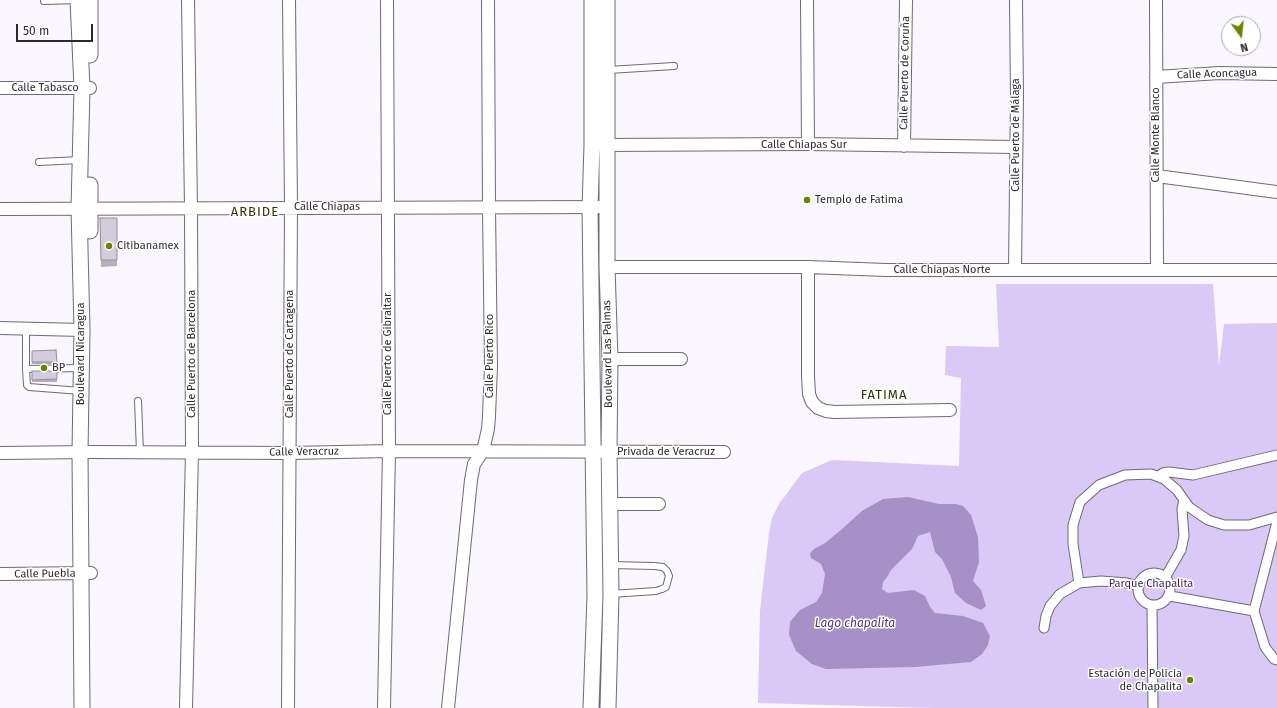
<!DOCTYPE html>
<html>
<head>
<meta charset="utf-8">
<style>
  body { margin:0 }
  #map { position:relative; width:1277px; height:708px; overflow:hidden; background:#f9f6fd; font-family:"Fira Sans",sans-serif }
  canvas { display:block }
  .north { position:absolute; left:1221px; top:16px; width:40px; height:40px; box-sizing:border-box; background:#fff; border:1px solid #abaaac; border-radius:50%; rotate:165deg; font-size:11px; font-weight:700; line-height:16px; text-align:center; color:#2c2a30 }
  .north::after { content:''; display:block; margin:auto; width:14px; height:18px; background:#668500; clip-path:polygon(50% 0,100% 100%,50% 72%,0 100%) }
  .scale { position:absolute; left:16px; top:24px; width:77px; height:18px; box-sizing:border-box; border:2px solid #2c2a30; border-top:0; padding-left:5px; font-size:12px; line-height:14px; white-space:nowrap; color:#2c2a30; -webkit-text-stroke:3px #fff; paint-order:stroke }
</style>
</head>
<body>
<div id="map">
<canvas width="1277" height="708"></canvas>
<div class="north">N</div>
<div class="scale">50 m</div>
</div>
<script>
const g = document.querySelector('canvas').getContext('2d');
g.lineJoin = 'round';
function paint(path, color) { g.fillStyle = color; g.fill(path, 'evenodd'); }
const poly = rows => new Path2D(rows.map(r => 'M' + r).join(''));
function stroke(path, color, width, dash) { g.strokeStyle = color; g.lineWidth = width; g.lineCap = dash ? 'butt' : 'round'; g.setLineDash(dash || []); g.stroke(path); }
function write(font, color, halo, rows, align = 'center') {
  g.font = font + ' "Fira Sans",sans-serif'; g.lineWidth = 3; g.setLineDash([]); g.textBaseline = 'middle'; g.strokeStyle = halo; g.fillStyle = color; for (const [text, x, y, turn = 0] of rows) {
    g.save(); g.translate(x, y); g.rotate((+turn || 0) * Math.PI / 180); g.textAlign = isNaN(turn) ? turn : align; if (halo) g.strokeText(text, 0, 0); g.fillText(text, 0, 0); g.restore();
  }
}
paint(poly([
  [996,284,1213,284,1219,366,1224,324,1277,323,1277,708,932,708,758,703,760,611,769,533,772,518,779,504,802,473,832,460,959,466,961,378,945,375,946,346,999,347]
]), '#dac8f6');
paint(poly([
  [908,497,939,504,956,504,963,506,971,515,978,537,979,562,973,581,981,590,986,606,981,610,966,603,955,593,951,577,942,559,935,552,930,532,918,536,912,549,891,570,887,577,883,582,882,589,888,593,914,590,925,596,930,607,935,613,963,616,983,623,990,636,988,645,982,654,971,662,915,667,826,669,812,664,796,651,789,635,790,622,800,610,816,602,822,593,825,574,821,564,811,558,810,553,814,549,825,543,841,530,862,511,883,499]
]), '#a78fc8');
const service = poly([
  [44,1,78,0],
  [608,70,674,66],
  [39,162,80,160],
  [26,328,26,369,81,368],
  [26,369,27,385,29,387,81,391],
  [138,401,140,452],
  [611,565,654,566,663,567,667,571,669,576,666,587,662,589,656,591,611,594]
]);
const pedestrian = poly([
  [1158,476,1163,473,1169,472,1193,475,1277,455],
  [1277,522,1254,611,1265,647,1274,659,1277,660],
  '1138 589a16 16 0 1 1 32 0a16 16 0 1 1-32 0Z',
  [1166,576,1181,550,1184,536,1182,509,1184,500],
  [1079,583,1101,581,1127,583,1139,586],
  [1170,596,1254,611],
  [1152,605,1153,708],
  [1044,628,1046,616,1050,606,1060,594,1079,583,1073,544,1073,525,1080,502,1099,485,1125,475,1151,474,1164,479,1177,490,1189,507,1208,520,1224,525,1249,525,1277,517]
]);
const minor = poly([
  [807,0,808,144],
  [1156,0,1157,270],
  [1156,77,1220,73,1277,74],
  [0,88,90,88],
  [600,145,808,144,1016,147],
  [904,146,906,0],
  [1157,176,1277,192],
  [0,209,607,207],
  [607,267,808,267,886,270,1277,270],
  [808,267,808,376,809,394,812,402,818,408,826,411,834,412,950,410],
  [1015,270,1017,97,1016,0],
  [0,328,82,330],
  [610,359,681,359],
  [0,453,89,452,290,453,389,451,724,452],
  [610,504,659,504],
  [0,574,91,573],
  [186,708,192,452,191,208,188,0],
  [288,708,291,207,289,0],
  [384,708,389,451,387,0],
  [448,708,471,480,474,464,483,451,488,429,489,416,491,366,489,208,488,0]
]);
const tertiary = poly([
  [78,0,82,88,79,208,82,330,80,452,82,708],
  [90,0,90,55],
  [607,0,607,267,610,359,609,452,611,594,608,708],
  [90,231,90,185],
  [591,708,595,596,590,208,592,145,592,0]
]);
stroke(service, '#6f6978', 8);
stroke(pedestrian, '#6f6978', 11);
stroke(minor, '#6f6978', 14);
stroke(tertiary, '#6f6978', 17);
stroke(service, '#fff', 6);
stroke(pedestrian, '#fff', 9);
stroke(minor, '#fff', 12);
stroke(tertiary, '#fff', 15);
paint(poly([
  [100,218,117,218,117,266,101,267],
  [56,350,57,364,32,364,32,351],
  [32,371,57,371,57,382,32,382]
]), '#b5afbe');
const building = poly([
  [100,218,117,218,117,260,101,260,100,218],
  [56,350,57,362,32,362,32,351,56,350],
  [32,371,57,371,57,379,32,380,32,371]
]);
paint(building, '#d3ccdd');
stroke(building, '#948f9b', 1);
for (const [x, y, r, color] of [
  [807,200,4,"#668500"],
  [109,246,4,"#668500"],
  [44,368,4,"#668500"],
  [1190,680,4,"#668500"]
]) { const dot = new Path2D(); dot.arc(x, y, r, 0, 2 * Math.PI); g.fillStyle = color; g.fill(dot); stroke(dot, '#fff', 1.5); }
write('11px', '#2c2a30', '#fff', [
  ["Calle Puerto de Coruña",905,73,-89],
  ["Calle Aconcagua",1217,74,-2],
  ["Calle Tabasco",45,88],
  ["Calle Puerto de Málaga",1016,135,-90],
  ["Calle Monte Blanco",1156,135,-90],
  ["Calle Chiapas Sur",804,145],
  ["Calle Chiapas",327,207],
  ["Calle Chiapas Norte",942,270],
  ["Boulevard Nicaragua",81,354,-90],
  ["Calle Puerto de Barcelona",192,354,-90],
  ["Calle Puerto de Cartagena",290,354,-90],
  ["Calle Puerto de Gibraltar",388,354,-90],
  ["Boulevard Las Palmas",608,354,-91],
  ["Calle Puerto Rico",490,356,-90],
  ["Calle Veracruz",304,452,-1],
  ["Privada de Veracruz",666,452],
  ["Calle Puebla",45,574,-1]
]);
write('11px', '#2c2a30', '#fff', [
  ["Templo de Fatima",815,200],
  ["Citibanamex",117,246],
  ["BP",52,368],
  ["Estación de Policia",1182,674,"right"],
  ["de Chapalita",1182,687,"right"]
], 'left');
write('11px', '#3e1c60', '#fff', [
  ["Parque Chapalita",1151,584]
]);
write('italic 12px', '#523277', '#fff', [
  ["Lago chapalita",855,624]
]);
g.letterSpacing = '1px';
write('13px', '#2a3900', '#fff', [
  ["ARBIDE",255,212],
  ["FATIMA",884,395]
]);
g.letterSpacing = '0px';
</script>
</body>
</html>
